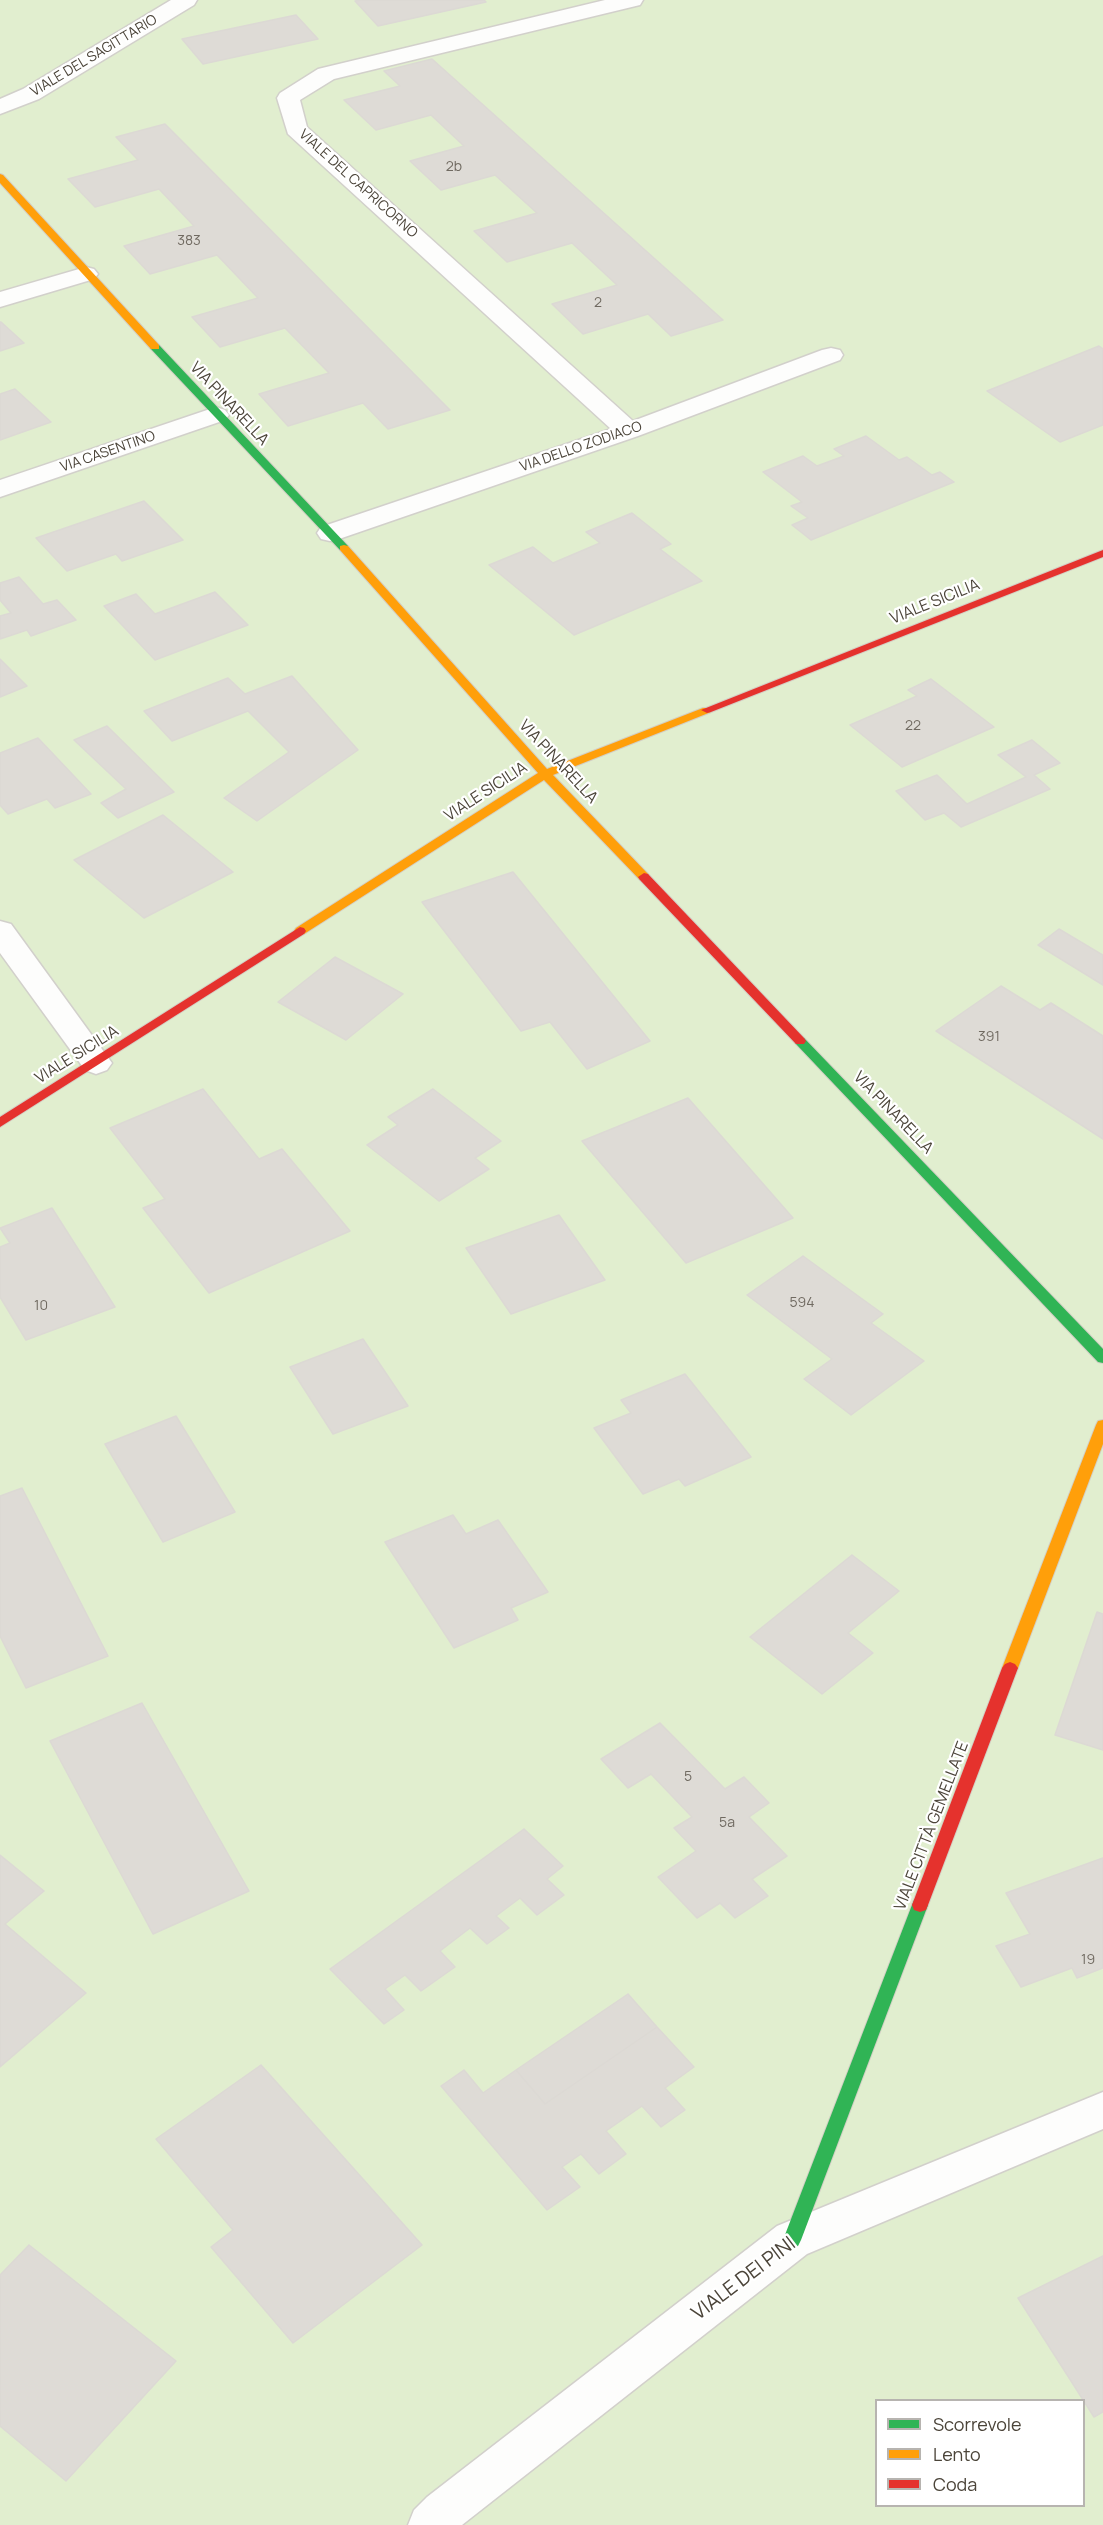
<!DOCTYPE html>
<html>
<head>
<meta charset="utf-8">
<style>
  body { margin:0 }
  #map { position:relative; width:1103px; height:2525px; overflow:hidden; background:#f4f2ee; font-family:Manrope,sans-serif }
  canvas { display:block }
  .legend { position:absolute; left:875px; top:2399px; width:210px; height:108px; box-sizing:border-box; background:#fff; border:2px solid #b7b4b0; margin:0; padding:8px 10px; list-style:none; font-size:18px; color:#4b4439 }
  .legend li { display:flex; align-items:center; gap:12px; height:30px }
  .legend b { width:30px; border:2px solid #b7b4b0 }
</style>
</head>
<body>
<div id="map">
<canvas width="1103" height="2525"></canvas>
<ul class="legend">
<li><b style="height:8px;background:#30b455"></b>Scorrevole</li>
<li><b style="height:8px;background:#ff9f0a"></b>Lento</li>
<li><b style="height:8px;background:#e5322d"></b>Coda</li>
</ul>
</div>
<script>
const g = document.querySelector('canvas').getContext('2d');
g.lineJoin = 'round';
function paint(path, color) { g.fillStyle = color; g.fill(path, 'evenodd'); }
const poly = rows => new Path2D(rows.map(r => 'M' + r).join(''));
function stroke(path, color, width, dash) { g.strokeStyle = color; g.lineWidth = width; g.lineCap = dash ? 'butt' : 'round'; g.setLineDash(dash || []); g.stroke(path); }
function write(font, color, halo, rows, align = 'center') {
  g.font = font + ' Manrope,sans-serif'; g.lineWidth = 4.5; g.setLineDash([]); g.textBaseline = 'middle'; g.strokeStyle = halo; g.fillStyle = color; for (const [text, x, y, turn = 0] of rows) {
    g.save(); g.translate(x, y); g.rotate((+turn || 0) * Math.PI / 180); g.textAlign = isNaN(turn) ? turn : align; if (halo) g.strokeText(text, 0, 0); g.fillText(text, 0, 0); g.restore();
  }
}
paint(poly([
  [0,0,1103,0,1103,2525,0,2525],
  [876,2400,1084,2400,1084,2506,876,2506]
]), '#e1eecf');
const building = poly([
  [362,0,484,0,486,2,378,26,355,1,362,0],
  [296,15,318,39,203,64,182,39,296,15],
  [432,59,723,320,671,336,648,314,583,334,552,304,617,285,572,243,507,262,474,231,537,213,495,175,441,190,410,161,464,146,431,115,376,130,344,100,400,86,384,71,432,59],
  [165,124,450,410,388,429,363,403,288,426,259,394,329,373,285,328,220,347,192,317,258,298,217,255,150,274,124,246,194,226,159,189,95,207,68,179,138,160,116,137,165,124],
  [0,322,1,322,24,343,0,351,0,322],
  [1099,346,1103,349,1103,425,1060,442,987,391,1099,346],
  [15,389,51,422,0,440,0,394,15,389],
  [866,436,899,460,907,457,932,475,940,472,954,482,811,540,792,525,808,518,791,506,802,502,763,472,803,456,817,466,844,456,834,449,866,436],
  [144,501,183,540,122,561,116,554,67,571,36,538,144,501],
  [632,513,671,544,660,549,702,581,574,635,489,565,533,547,553,563,600,543,586,532,632,513],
  [19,577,43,604,57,600,76,620,31,636,27,630,0,639,0,616,11,613,0,600,0,583,19,577],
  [215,592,248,625,155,660,104,606,136,594,155,614,215,592],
  [0,659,27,686,0,697,0,659],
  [292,676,358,750,257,821,224,798,289,752,248,711,172,741,144,711,228,678,245,694,292,676],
  [931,679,994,727,902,767,850,725,917,696,908,690,931,679],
  [107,726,174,792,118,818,101,803,126,789,74,740,107,726],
  [38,738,91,794,55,808,47,799,8,814,0,805,0,753,38,738],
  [1032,740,1060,763,1034,775,1050,789,961,827,944,813,925,820,896,791,937,775,967,804,1026,777,998,755,1032,740],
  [163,815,233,872,144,918,74,860,163,815],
  [513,872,650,1041,587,1069,550,1022,521,1031,422,902,513,872],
  [1059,929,1103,955,1103,985,1038,945,1059,929],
  [335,957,403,994,346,1040,278,1002,335,957],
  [1001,986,1040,1010,1051,1003,1103,1036,1103,1139,936,1031,1001,986],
  [203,1089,259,1159,282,1149,350,1231,209,1293,143,1208,165,1199,110,1128,203,1089],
  [433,1089,501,1141,475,1158,489,1169,439,1201,367,1145,398,1125,388,1117,433,1089],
  [688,1098,793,1218,686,1263,582,1141,688,1098],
  [52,1208,115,1307,26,1340,0,1297,0,1247,10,1243,0,1228,52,1208],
  [559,1215,605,1280,511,1314,466,1248,559,1215],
  [803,1256,883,1314,871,1323,924,1361,851,1415,804,1379,832,1359,747,1295,803,1256],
  [363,1339,408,1406,333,1434,290,1367,363,1339],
  [685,1374,751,1457,685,1486,679,1479,643,1494,594,1428,631,1413,621,1400,685,1374],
  [176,1416,235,1512,163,1542,105,1444,176,1416],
  [22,1488,108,1656,26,1688,0,1636,0,1496,22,1488],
  [453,1515,466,1534,498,1520,548,1592,511,1608,518,1620,454,1648,385,1542,453,1515],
  [852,1555,899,1591,848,1633,873,1653,822,1694,750,1637,852,1555],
  [1097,1612,1103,1614,1103,1750,1055,1735,1097,1612],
  [142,1703,249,1891,153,1934,50,1741,142,1703],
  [660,1723,725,1789,744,1777,769,1803,749,1817,787,1856,752,1879,768,1896,735,1918,720,1903,697,1918,658,1877,696,1851,674,1828,692,1817,651,1774,628,1788,601,1759,660,1723],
  [524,1829,563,1866,547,1879,564,1895,537,1915,520,1898,496,1916,509,1928,487,1944,470,1928,440,1951,455,1967,421,1991,405,1975,385,1989,404,2010,384,2024,330,1969,524,1829],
  [0,1855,44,1891,5,1924,86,1993,0,2067,0,1855],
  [1103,1858,1103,1968,1077,1978,1072,1968,1021,1987,996,1946,1030,1934,1006,1893,1103,1858],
  [628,1994,657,2027,545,2104,516,2070,628,1994],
  [657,2027,694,2067,665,2088,685,2110,661,2127,642,2106,606,2131,626,2154,599,2174,581,2154,562,2167,580,2187,547,2210,441,2086,464,2070,483,2093,516,2070,545,2104,657,2027],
  [261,2065,422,2245,293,2343,211,2247,233,2230,156,2139,261,2065],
  [29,2245,176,2361,66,2481,0,2426,0,2275,29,2245],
  [1103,2256,1103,2412,1094,2417,1018,2298,1103,2256]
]);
paint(building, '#dedbd6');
stroke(building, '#dcd9d4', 1.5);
const street = poly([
  [171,0,197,0,194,5,39,99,0,114,0,99,23,89,171,0],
  [605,0,643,0,640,5,334,79,300,100,307,127,633,421,822,350,831,348,840,350,843,355,840,360,638,436,339,539,330,541,321,539,317,533,321,527,611,429,288,134,277,98,280,93,318,69,605,0],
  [86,267,94,269,98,274,94,279,0,307,0,292,86,267],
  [216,407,225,410,229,415,225,420,0,497,0,480,216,407],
  [0,921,11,924,107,1056,112,1063,107,1070,96,1074,85,1070,0,953,0,921],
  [1103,2092,1103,2129,807,2254,462,2525,408,2525,414,2510,427,2497,777,2226,1103,2092]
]);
const fast = poly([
  [155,344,159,345,348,546,348,550,340,550,151,349,150,347,155,344],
  [800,1037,804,1038,1103,1349,1103,1363,1098,1362,796,1044,794,1041,796,1038,800,1037],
  [920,1898,926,1900,928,1905,801,2240,798,2246,792,2248,786,2246,783,2240,912,1905,914,1900,920,1898]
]);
const slow = poly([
  [0,174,3,175,159,345,159,349,151,349,0,183,0,174],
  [344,545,348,546,547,769,703,708,711,708,711,712,553,775,648,874,650,877,648,880,640,880,544,780,304,934,296,934,294,931,296,928,538,773,340,550,340,546,344,545],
  [1103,1420,1103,1444,1018,1668,1015,1672,1010,1674,1005,1672,1002,1668,1096,1425,1098,1421,1103,1420]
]);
const jam = poly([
  [1103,550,1103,557,711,712,707,713,701,710,1103,550],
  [644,873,648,874,804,1038,806,1041,804,1044,796,1044,640,880,638,877,644,873],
  [300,927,304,928,306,931,304,934,0,1127,0,1117,300,927],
  [1010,1662,1015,1664,1018,1668,928,1905,926,1910,920,1912,914,1910,912,1905,1002,1668,1005,1664,1010,1662]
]);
stroke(street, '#d2d0cb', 3);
stroke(fast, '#d3cfc5', 2);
stroke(slow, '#d3cfc5', 2);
stroke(jam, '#d3cfc5', 2);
paint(street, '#fdfdfc');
paint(fast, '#30b455');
paint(slow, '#ff9f0a');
paint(jam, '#e5322d');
write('14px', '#4b4439', '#fff', [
  ["VIALE DEL SAGITTARIO",94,56,-31],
  ["VIALE DEL CAPRICORNO",358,184,42],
  ["VIA DELLO ZODIACO",581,447,-19],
  ["VIA CASENTINO",108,452,-19]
]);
write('14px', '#706a61', null, [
  ["2b",454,167],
  ["383",189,241],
  ["2",598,303],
  ["22",913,726],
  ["391",989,1037],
  ["594",802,1303],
  ["10",41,1306],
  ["5",688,1777],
  ["5a",727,1823],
  ["19",1088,1960]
]);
write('16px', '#4b4439', '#fff', [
  ["VIA PINARELLA",229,404,47],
  ["VIALE SICILIA",935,602,-22],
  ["VIA PINARELLA",558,762,47],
  ["VIALE SICILIA",486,792,-33],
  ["VIALE SICILIA",77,1055,-32],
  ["VIA PINARELLA",893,1113,46],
  ["VIALE CITTÀ GEMELLATE",932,1826,-69]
]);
write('20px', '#4b4439', '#fff', [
  ["VIALE DEI PINI",744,2279,-37]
]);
</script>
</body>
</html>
